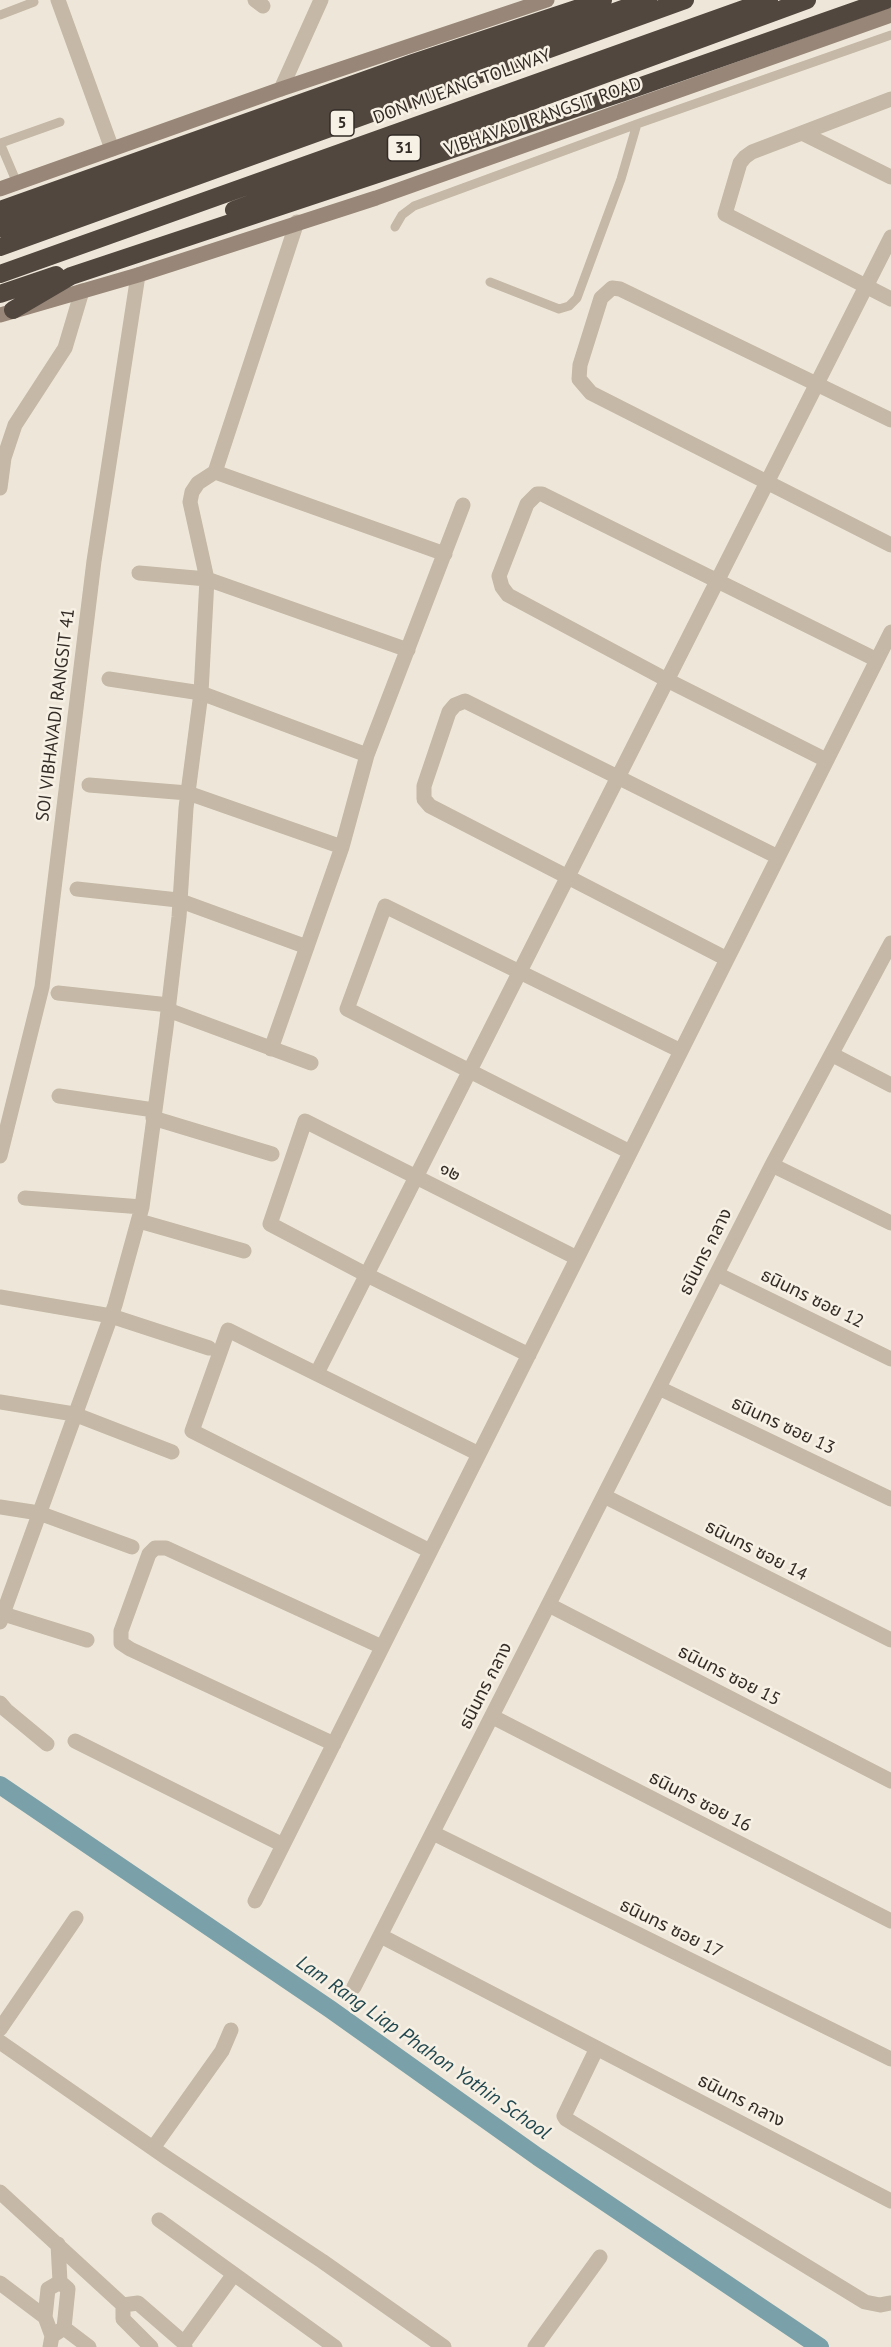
<!DOCTYPE html>
<html>
<head>
<meta charset="utf-8">
<style>
  body { margin:0 }
  canvas { display:block; background:#eee7d9 }
</style>
</head>
<body>
<canvas width="891" height="2347"></canvas>
<script>
const g = document.querySelector('canvas').getContext('2d');
g.lineJoin = 'round';
const poly = rows => new Path2D(rows.map(r => 'M' + r).join(''));
function stroke(path, color, width, dash) { g.strokeStyle = color; g.lineWidth = width; g.lineCap = dash ? 'butt' : 'round'; g.setLineDash(dash || []); g.stroke(path); }
function write(font, color, halo, rows, align = 'center') {
  g.font = font + ' "PT Sans","Noto Sans Thai",sans-serif'; g.lineWidth = 5; g.setLineDash([]); g.textBaseline = 'middle'; g.strokeStyle = halo; g.fillStyle = color; for (const [text, x, y, turn = 0] of rows) {
    g.save(); g.translate(x, y); g.rotate((+turn || 0) * Math.PI / 180); g.textAlign = isNaN(turn) ? turn : align; if (halo) g.strokeText(text, 0, 0); g.fillText(text, 0, 0); g.restore();
  }
}
stroke(poly([
  [0,1785,330,2009,538,2157,820,2347]
]), '#7aa1a9', 18);
stroke(poly([
  [0,15,34,2],
  [0,143,17,183],
  [1,143,60,122],
  [395,227,402,215,414,206,637,124,891,35],
  [490,282,559,309,569,306,577,298,621,179,637,124]
]), '#c5b8a6', 9);
stroke(poly([
  [58,0,112,149],
  [255,0,263,6],
  [281,89,321,0],
  [891,99,752,152,745,157,740,163,725,214,891,299],
  [802,133,891,177],
  [891,420,620,289,612,288,601,298,580,365,579,379,591,393,891,545],
  [215,472,297,222],
  [0,488,4,458,15,425,65,348,82,291],
  [139,573,207,579,408,650],
  [109,679,201,693,367,755],
  [826,760,667,680,508,595,502,587,499,576,527,504,537,494,542,494,877,660],
  [89,785,188,793,342,847],
  [77,889,178,900,307,947],
  [727,959,430,806,424,799,424,786,449,712,455,705,465,701,778,857],
  [58,993,169,1005],
  [168,1010,311,1063],
  [271,1049,342,847,367,755,463,505],
  [833,1055,891,1085],
  [59,1096,154,1110],
  [153,1118,272,1154],
  [630,1152,347,1009,385,906,681,1051],
  [0,1156,42,987,94,561,138,275],
  [772,1165,891,1223],
  [25,1198,142,1207],
  [139,1221,244,1251],
  [717,1274,891,1359],
  [0,1297,111,1316,209,1348],
  [529,1355,367,1275,270,1224,305,1121,577,1258],
  [317,1373,891,237],
  [659,1388,891,1499],
  [0,1402,74,1414,172,1452],
  [604,1496,891,1640],
  [0,1507,39,1513,132,1547],
  [430,1551,192,1431,228,1330,479,1454],
  [549,1605,891,1781],
  [0,1613,87,1640],
  [0,1622,115,1305,142,1207,166,1028,179,917,186,808,201,693,207,579,190,502,192,492,198,483,215,472,445,554],
  [0,1703,6,1710,47,1744],
  [493,1717,891,1921],
  [75,1741,283,1845],
  [334,1744,130,1649,121,1643,121,1631,149,1554,155,1548,166,1548,382,1647],
  [433,1833,891,2059],
  [255,1901,891,632],
  [381,1936,891,2201],
  [354,1987,772,1165,891,943],
  [0,2029,76,1918],
  [0,2042,167,2158,322,2261,444,2347],
  [597,2048,564,2116,566,2119,865,2302,880,2305,891,2303],
  [153,2148,222,2051,231,2030],
  [0,2192,123,2305,123,2319,151,2347],
  [159,2220,335,2347],
  [0,2283,45,2317],
  [123,2305,138,2303,184,2343,185,2347],
  [64,2328,89,2347],
  [52,2336,64,2328,68,2289,60,2282,58,2244],
  [184,2343,234,2274],
  [50,2347,52,2336,45,2317,48,2289,60,2282],
  [535,2347,600,2257]
]), '#c5b8a6', 15);
stroke(poly([
  [0,189,281,89,547,0],
  [0,315,138,275,376,198,891,15]
]), '#988778', 15);
stroke(poly([
  [0,210,413,63,603,0],
  [234,210,807,0],
  [0,228,445,69,493,55,648,0],
  [0,247,685,0],
  [0,274,769,0],
  [0,294,56,275],
  [13,310,71,276,624,92,886,0]
]), '#52473e', 18);
for (const [x, y, w] of [
  [342,123,24],
  [404,148,33]
]) { const box = new Path2D(); box.roundRect(x - w / 2, y - 13, w, 26, 4.5); g.fillStyle = '#f7f0e4'; g.fill(box); stroke(box, '#322b26', 1.5); }
write('bold 16px', '#322b26', null, [
  ["5",342,123],
  ["31",404,148]
]);
write('18px', '#322b26', '#f7f0e4', [
  ["DON MUEANG TOLLWAY",462,87,-20],
  ["VIBHAVADI RANGSIT ROAD",543,117,-19],
  ["SOI VIBHAVADI RANGSIT 41",56,715,-83],
  ["๑๒",450,1172,27],
  ["ธนินทร กลาง",706,1252,-63],
  ["ธนินทร ซอย 12",812,1299,26],
  ["ธนินทร ซอย 13",783,1426,25],
  ["ธนินทร ซอย 14",756,1551,27],
  ["ธนินทร ซอย 15",729,1676,27],
  ["ธนินทร กลาง",486,1686,-63],
  ["ธนินทร ซอย 16",700,1802,27],
  ["ธนินทร ซอย 17",671,1929,26],
  ["ธนินทร กลาง",741,2101,27]
]);
write('italic 20px', '#20474f', '#f7f0e4', [
  ["Lam Rang Liap Phahon Yothin School",423,2048,35]
]);
</script>
</body>
</html>
